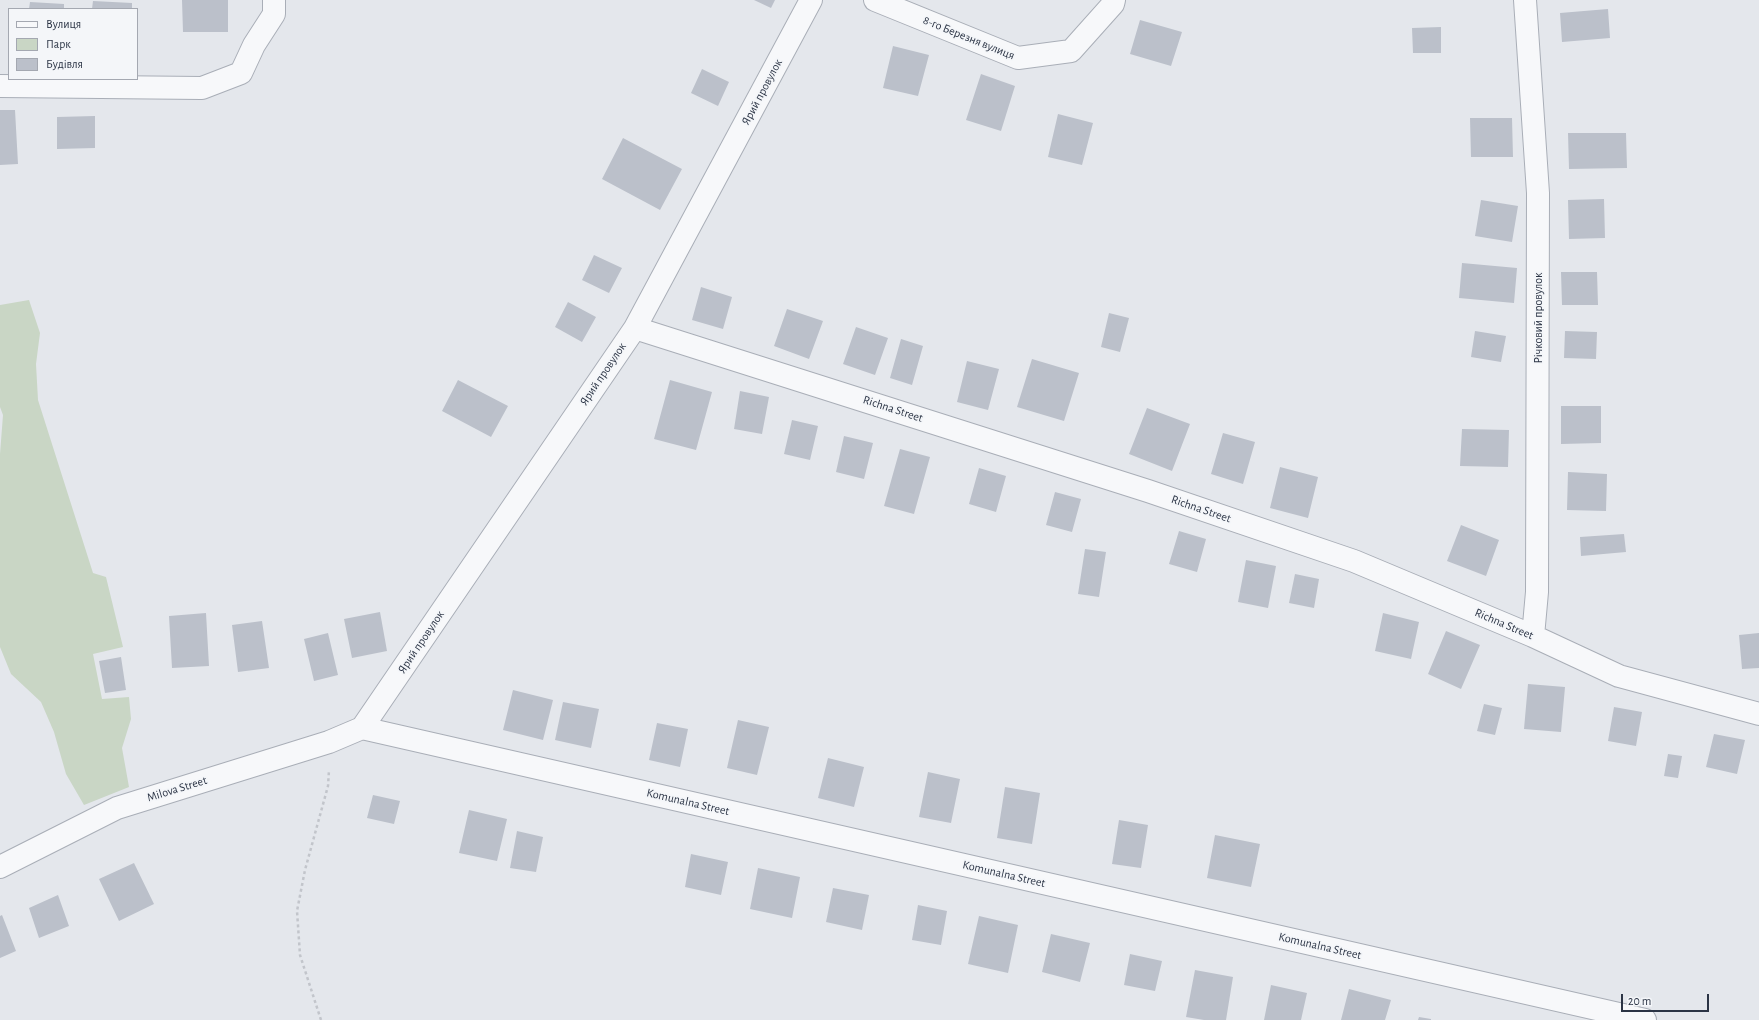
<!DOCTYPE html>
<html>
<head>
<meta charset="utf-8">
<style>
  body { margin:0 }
  #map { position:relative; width:1759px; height:1020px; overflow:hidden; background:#e4e7ec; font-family:"Alegreya Sans",sans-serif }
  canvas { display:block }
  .legend { position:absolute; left:8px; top:8px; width:130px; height:72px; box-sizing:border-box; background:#f4f6f9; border:1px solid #a4a8b1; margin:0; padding:5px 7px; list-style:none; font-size:12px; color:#2b3445 }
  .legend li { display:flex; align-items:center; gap:8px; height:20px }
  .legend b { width:20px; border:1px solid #a4a8b1 }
  .scale { position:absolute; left:1621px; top:994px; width:88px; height:18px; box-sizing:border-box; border:2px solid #2b3445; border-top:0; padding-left:5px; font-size:12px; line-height:14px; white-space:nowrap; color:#2b3445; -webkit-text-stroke:3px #f4f6f9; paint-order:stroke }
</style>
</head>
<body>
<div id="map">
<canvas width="1759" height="1020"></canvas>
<ul class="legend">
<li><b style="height:5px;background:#f7f8fa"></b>Вулиця</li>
<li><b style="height:11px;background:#c9d6c5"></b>Парк</li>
<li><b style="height:11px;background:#bbc0ca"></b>Будівля</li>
</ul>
<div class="scale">20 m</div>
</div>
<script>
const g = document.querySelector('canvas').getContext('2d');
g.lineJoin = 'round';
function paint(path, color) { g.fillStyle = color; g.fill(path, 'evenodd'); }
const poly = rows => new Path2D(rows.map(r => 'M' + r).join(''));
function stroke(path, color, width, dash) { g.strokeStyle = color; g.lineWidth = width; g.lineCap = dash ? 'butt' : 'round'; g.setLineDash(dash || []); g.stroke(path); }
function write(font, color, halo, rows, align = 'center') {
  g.font = font + ' "Alegreya Sans",sans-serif'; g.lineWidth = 3.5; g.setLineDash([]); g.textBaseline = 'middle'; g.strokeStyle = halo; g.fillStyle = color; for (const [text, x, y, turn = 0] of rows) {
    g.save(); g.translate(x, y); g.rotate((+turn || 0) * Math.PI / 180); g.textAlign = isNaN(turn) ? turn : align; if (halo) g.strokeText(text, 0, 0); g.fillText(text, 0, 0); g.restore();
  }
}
paint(poly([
  [29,300,40,333,36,364,38,400,93,573,106,577,123,647,93,654,102,699,129,697,131,719,122,748,129,787,84,805,66,774,54,732,41,702,11,674,0,647,0,454,3,415,0,407,0,305]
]), '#c9d6c5');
paint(poly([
  [182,0,228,0,228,32,183,32],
  [754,0,775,0,771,8],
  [93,1,132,3,132,9,92,9],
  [30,2,64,4,64,9,29,9],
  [1608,9,1610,38,1562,42,1560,13],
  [1140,20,1182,32,1171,66,1130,54],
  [1441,27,1441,53,1413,53,1412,28],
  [893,46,929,55,918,96,883,88],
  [702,69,729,82,718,106,691,93],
  [981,74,1015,86,1001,131,966,120],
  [0,110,15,110,18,164,0,165],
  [1058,114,1093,123,1082,165,1048,157],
  [95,116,95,148,57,149,57,117],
  [1470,118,1512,118,1513,157,1471,157],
  [1568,133,1626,133,1627,168,1569,169],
  [623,138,682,169,660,210,602,179],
  [1604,199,1605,238,1569,239,1568,200],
  [1481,200,1518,206,1512,242,1475,236],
  [594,255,622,268,609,293,582,280],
  [1462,263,1517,268,1514,303,1459,298],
  [1561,272,1597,272,1598,305,1562,305],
  [701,287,732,297,723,329,692,320],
  [568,302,596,317,582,342,555,327],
  [787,309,823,321,809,359,774,346],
  [1109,313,1129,318,1120,352,1101,347],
  [856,327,888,338,875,375,843,364],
  [1475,331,1506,336,1501,362,1471,357],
  [1565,331,1597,332,1596,359,1564,358],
  [901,339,923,346,912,385,890,378],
  [1032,359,1079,373,1064,421,1017,407],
  [967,361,999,369,988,410,957,402],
  [458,380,508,406,491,437,442,411],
  [670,380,712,392,696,450,654,439],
  [740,391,769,397,762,434,734,429],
  [1561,406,1601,406,1601,443,1561,444],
  [1147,408,1190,424,1172,471,1129,454],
  [792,420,818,426,810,460,784,454],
  [1462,429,1509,430,1508,467,1460,466],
  [1223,433,1255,442,1243,484,1211,474],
  [844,436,873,443,864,479,836,472],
  [900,449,930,457,914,514,884,506],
  [1280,467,1318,477,1308,518,1270,508],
  [979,468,1006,476,996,512,969,504],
  [1568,472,1607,474,1606,511,1567,510],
  [1055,492,1081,499,1072,532,1046,525],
  [1461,525,1499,540,1486,576,1447,561],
  [1179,531,1206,539,1197,572,1169,564],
  [1624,534,1626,552,1581,556,1580,537],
  [1085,549,1106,552,1099,597,1078,594],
  [1246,560,1276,566,1268,608,1238,602],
  [1295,574,1319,579,1314,608,1289,603],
  [380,612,387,651,352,658,344,619],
  [206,613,209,666,172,668,169,616],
  [1383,613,1419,622,1411,659,1375,651],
  [262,621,269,668,238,672,232,625],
  [1446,631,1480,645,1461,689,1428,674],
  [328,633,338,675,314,681,304,639],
  [1759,633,1759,668,1742,669,1739,635],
  [121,657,126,690,105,693,99,661],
  [1528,684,1565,687,1561,732,1524,729],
  [513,690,553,700,543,740,503,730],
  [563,702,599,709,591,748,555,740],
  [1484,704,1502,708,1495,735,1477,731],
  [1614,707,1642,712,1636,746,1608,741],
  [738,720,769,727,757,775,727,768],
  [657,723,688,729,680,767,649,760],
  [1714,734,1745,740,1737,774,1706,767],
  [1668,754,1682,756,1678,778,1664,776],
  [828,758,864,767,854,807,818,798],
  [928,772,960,779,951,823,919,817],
  [1005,787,1040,793,1032,844,997,838],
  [373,795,400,801,394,824,367,818],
  [469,810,507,819,497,861,459,853],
  [1119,820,1148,825,1141,868,1112,864],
  [517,831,543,837,536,872,510,868],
  [1215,835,1260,844,1251,887,1207,878],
  [691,854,728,862,721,895,685,887],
  [134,863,154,904,119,921,99,879],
  [758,868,800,877,792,918,750,909],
  [833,888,869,895,862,930,826,922],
  [58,895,69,926,39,938,29,908],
  [918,905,947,911,941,945,912,940],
  [2,915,16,951,0,958,0,916],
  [979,916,1018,925,1008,973,968,964],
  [1051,934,1090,943,1080,982,1042,972],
  [1130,954,1162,961,1155,991,1124,985],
  [1195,970,1233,977,1226,1020,1204,1020,1186,1017],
  [1271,985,1307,993,1301,1020,1264,1020],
  [1349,989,1391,1000,1385,1020,1341,1020],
  [1419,1017,1431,1019,1431,1020,1418,1020]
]), '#bbc0ca');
const street = poly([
  [875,0,1018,58,1071,51,1113,4,1114,0],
  [1525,0,1538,193,1537,592,1533,636],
  [0,86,202,88,241,73,254,45,274,14,274,0],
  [635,328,1148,491,1354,561,1533,636,1619,676,1759,714],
  [362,728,1645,1020],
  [362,728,635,328,811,0],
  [0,867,117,808,329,742,362,728]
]);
stroke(street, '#a9aeb7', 24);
stroke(poly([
  [321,1020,300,955,297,911,305,870,328,786,329,770]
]), '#c2c5cb', 2.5, [3, 3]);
stroke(street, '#f7f8fa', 22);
write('12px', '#2b3445', '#f4f6f9', [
  ["8-го Березня вулиця",969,38,22],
  ["Ярий провулок",762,92,-62],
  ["Річковий провулок",1538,318,-90],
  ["Ярий провулок",603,374,-56],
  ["Richna Street",893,409,18],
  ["Richna Street",1201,509,19],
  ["Richna Street",1504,624,23],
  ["Ярий провулок",421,642,-56],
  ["Milova Street",177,789,-17],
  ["Komunalna Street",688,802,13],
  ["Komunalna Street",1004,874,13],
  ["Komunalna Street",1320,946,13]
]);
</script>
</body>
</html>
